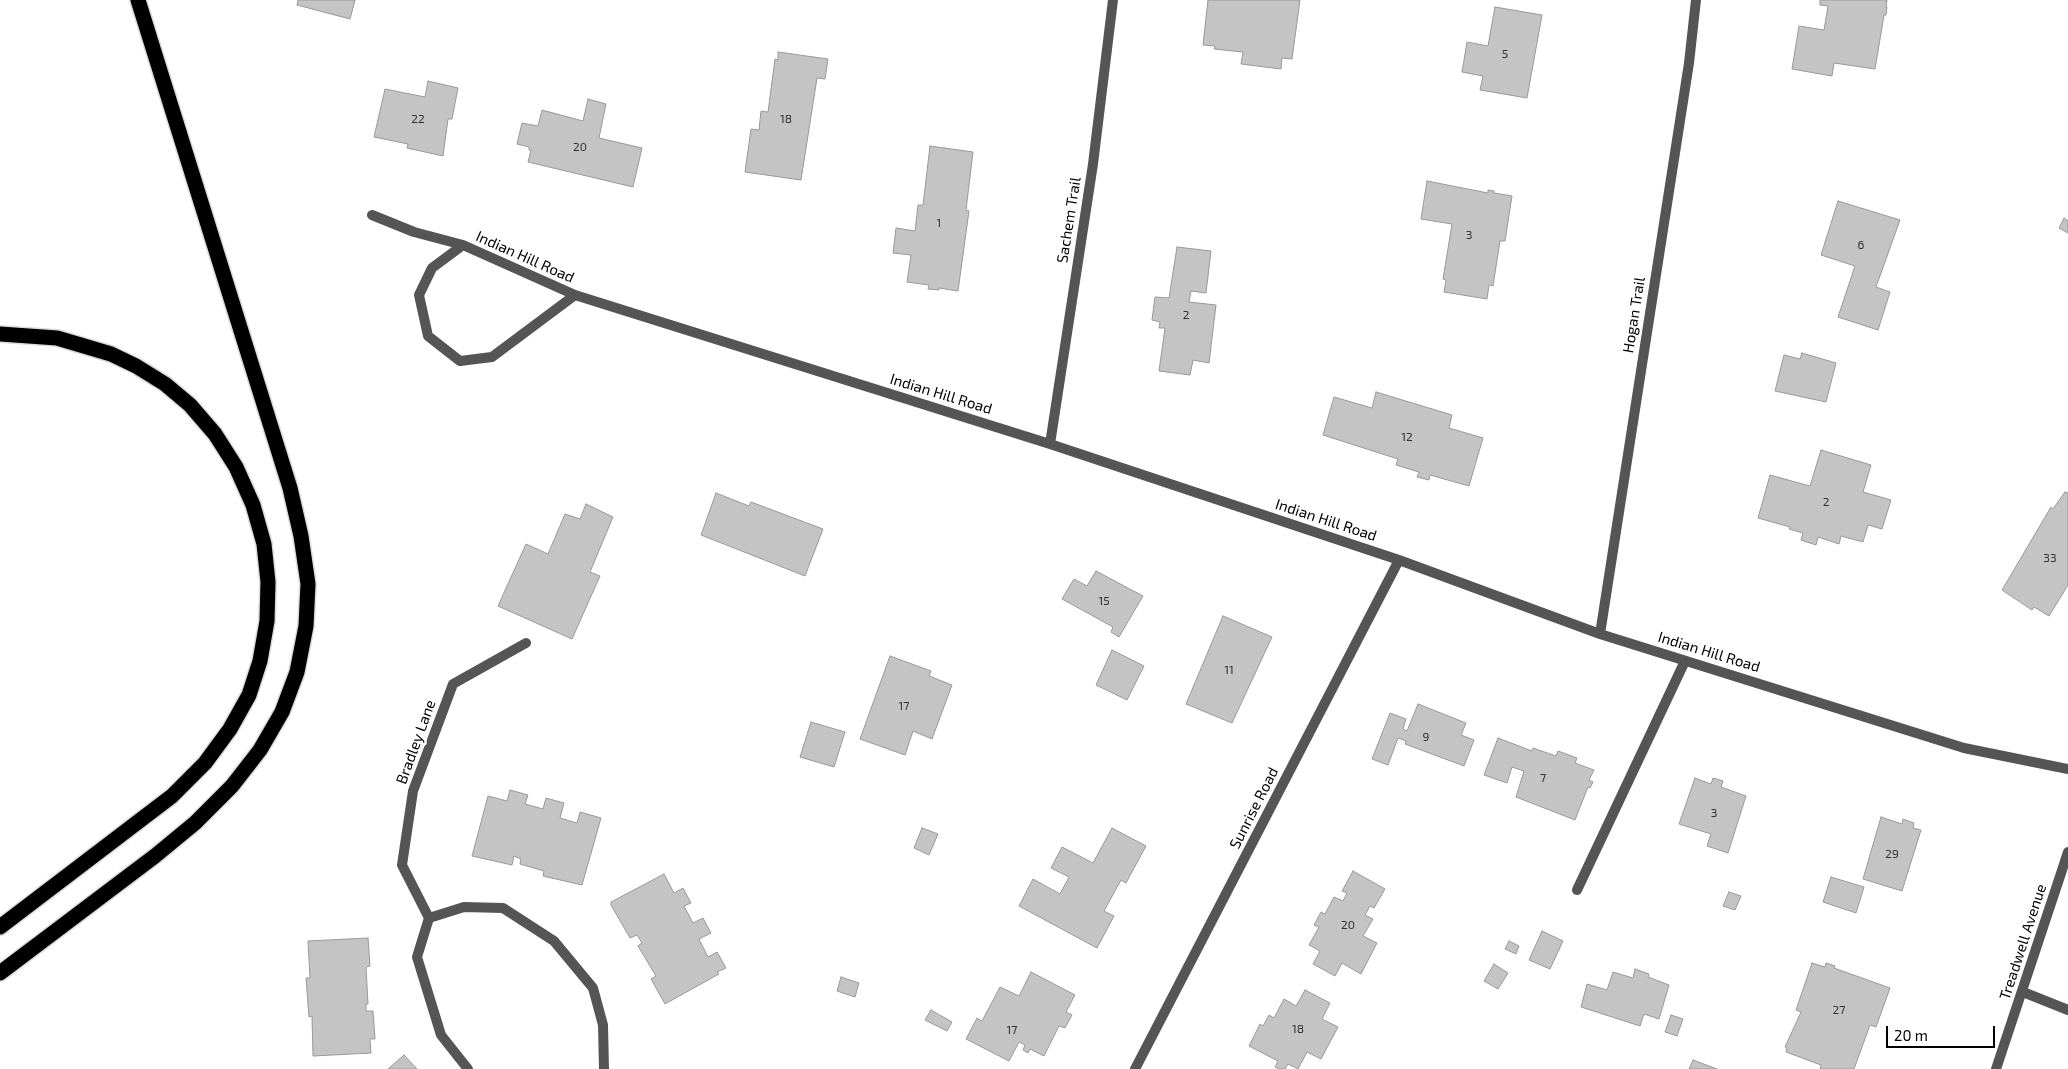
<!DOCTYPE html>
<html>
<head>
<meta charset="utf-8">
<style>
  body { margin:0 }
  #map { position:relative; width:2068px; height:1069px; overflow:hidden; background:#fff; font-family:"Exo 2",sans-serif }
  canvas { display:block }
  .scale { position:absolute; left:1886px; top:1026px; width:109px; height:22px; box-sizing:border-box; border:2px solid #000; border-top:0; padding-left:6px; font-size:15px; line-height:18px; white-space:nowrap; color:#000; -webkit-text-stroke:4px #fff; paint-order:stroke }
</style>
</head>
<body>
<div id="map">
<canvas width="2068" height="1069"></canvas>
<div class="scale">20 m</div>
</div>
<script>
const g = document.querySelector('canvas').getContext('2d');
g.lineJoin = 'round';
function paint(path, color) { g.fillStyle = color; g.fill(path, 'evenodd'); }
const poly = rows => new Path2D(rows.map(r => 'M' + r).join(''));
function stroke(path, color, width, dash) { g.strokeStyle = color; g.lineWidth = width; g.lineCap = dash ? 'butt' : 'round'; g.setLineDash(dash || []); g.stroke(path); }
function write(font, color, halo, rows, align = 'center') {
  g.font = font + ' "Exo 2",sans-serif'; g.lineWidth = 5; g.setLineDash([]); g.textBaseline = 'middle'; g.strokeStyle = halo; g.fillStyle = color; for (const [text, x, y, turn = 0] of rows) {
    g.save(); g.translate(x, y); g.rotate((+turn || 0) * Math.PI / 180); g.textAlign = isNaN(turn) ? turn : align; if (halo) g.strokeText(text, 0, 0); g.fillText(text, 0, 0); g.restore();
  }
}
const building = poly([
  [298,0,355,0,350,19,297,5,298,0],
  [1208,0,1300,0,1292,59,1282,58,1281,69,1241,64,1243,52,1214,49,1215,46,1203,45,1208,0],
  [1820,0,1887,0,1886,7,1887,7,1886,15,1884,15,1875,69,1834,63,1832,76,1792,69,1799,26,1824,30,1828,6,1820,5,1820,0],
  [1495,7,1542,15,1527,98,1480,90,1483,76,1462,72,1467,42,1488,46,1495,7],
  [778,52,828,59,825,79,817,78,801,180,745,172,751,129,759,130,761,111,768,112,775,59,778,60,778,52],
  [428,81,458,88,452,119,448,119,443,156,407,148,408,144,374,137,385,89,425,97,428,81],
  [588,99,606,104,599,138,642,148,633,187,528,162,531,150,529,150,529,147,517,144,522,123,538,126,542,110,583,121,588,99],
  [930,146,973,152,966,210,969,211,958,291,939,288,939,290,928,289,929,285,907,282,911,255,893,253,896,228,915,231,918,205,923,205,930,146],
  [1427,181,1488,193,1488,190,1494,191,1494,193,1512,196,1505,241,1500,241,1493,286,1489,285,1487,299,1444,292,1446,280,1443,279,1452,224,1421,219,1427,181],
  [1838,201,1900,220,1876,287,1890,292,1878,330,1838,317,1855,266,1821,255,1838,201],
  [2064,218,2068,221,2068,233,2059,228,2064,218],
  [1177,247,1211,251,1206,293,1191,291,1189,302,1216,305,1209,363,1193,360,1190,375,1159,371,1165,328,1159,328,1160,322,1152,320,1155,297,1169,298,1177,247],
  [1802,353,1836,363,1826,402,1775,391,1784,355,1800,359,1802,353],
  [1376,392,1452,415,1449,428,1483,438,1469,486,1430,475,1429,480,1417,477,1419,472,1396,465,1398,459,1323,435,1334,397,1372,408,1376,392],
  [1821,450,1871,465,1863,492,1891,500,1882,529,1868,525,1863,542,1841,536,1839,544,1818,537,1816,545,1801,540,1803,533,1789,529,1790,527,1758,518,1770,475,1810,486,1821,450],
  [2065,492,2068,493,2068,585,2049,616,2034,607,2032,610,2002,590,2051,507,2053,509,2065,492],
  [716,493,749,506,751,502,823,529,805,576,701,535,716,493],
  [586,504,613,517,590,572,600,576,572,639,498,606,526,544,548,554,565,514,580,519,586,504],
  [1096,571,1143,596,1119,637,1111,632,1113,627,1062,599,1074,579,1087,586,1096,571],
  [1223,616,1272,637,1232,723,1186,704,1223,616],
  [1112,650,1144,666,1127,700,1096,685,1112,650],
  [890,656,931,671,929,676,952,685,932,739,913,731,905,755,860,739,890,656],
  [1418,704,1466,723,1461,735,1474,740,1464,766,1405,744,1406,741,1398,738,1388,765,1372,759,1390,713,1406,719,1403,729,1407,731,1418,704],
  [811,722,845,732,834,767,800,757,811,722],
  [1498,738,1532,751,1533,748,1556,756,1558,751,1577,758,1575,763,1594,770,1589,780,1593,782,1590,788,1588,787,1575,820,1516,797,1524,771,1512,767,1507,783,1484,775,1498,738],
  [1695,778,1711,784,1713,778,1723,781,1721,787,1746,796,1728,853,1707,846,1711,834,1679,824,1695,778],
  [510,790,528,795,525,804,543,809,546,798,564,803,560,818,577,823,580,812,601,818,582,885,543,876,544,871,520,864,521,859,514,856,512,865,472,856,488,796,507,801,510,790],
  [1881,817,1902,824,1903,819,1914,823,1913,828,1921,830,1902,891,1863,879,1881,817],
  [922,828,938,834,929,855,914,848,922,828],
  [1112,828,1146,846,1126,883,1121,880,1104,911,1114,916,1097,948,1019,906,1033,879,1060,894,1069,877,1051,868,1062,847,1093,863,1112,828],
  [1353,871,1385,889,1374,908,1370,906,1365,915,1373,919,1363,936,1377,943,1361,974,1342,963,1335,976,1313,964,1320,951,1309,945,1319,927,1314,925,1321,912,1325,914,1334,897,1343,901,1347,893,1342,891,1353,871],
  [664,874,674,893,683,888,691,903,684,906,693,923,703,918,711,933,699,939,708,957,717,952,726,968,717,972,719,974,665,1004,651,979,656,976,638,946,642,943,637,935,630,938,611,905,611,902,664,874],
  [1831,877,1864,887,1856,913,1823,902,1831,877],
  [1729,892,1741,896,1735,910,1723,906,1729,892],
  [1542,931,1563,941,1550,969,1529,960,1542,931],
  [368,938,370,966,366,967,368,1004,366,1004,366,1011,373,1011,375,1039,370,1039,371,1053,313,1056,312,1016,309,1017,306,978,310,978,308,941,368,938],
  [1509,941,1519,946,1516,954,1505,949,1509,941],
  [1812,963,1825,967,1826,963,1835,966,1834,968,1890,988,1876,1027,1870,1025,1854,1069,1820,1069,1821,1065,1786,1052,1787,1048,1785,1047,1801,1012,1796,1010,1812,963],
  [1494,964,1508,973,1498,989,1484,981,1494,964],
  [1635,969,1649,974,1648,977,1669,985,1659,1019,1644,1014,1640,1026,1581,1007,1587,984,1607,990,1613,972,1633,978,1635,969],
  [1031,972,1075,995,1066,1012,1072,1015,1065,1028,1059,1026,1044,1056,1030,1049,1028,1053,1023,1050,1025,1045,1019,1042,1009,1061,966,1039,977,1018,982,1021,1000,987,1019,996,1031,972],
  [841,977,859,983,855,997,837,991,841,977],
  [1305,990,1330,1003,1322,1019,1338,1027,1321,1059,1307,1052,1298,1069,1288,1064,1285,1069,1279,1069,1275,1067,1278,1061,1249,1046,1260,1024,1263,1026,1269,1015,1274,1018,1284,999,1296,1006,1305,990],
  [931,1010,952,1022,947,1031,925,1020,931,1010],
  [1671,1015,1683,1019,1677,1036,1665,1032,1671,1015],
  [404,1055,417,1069,388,1069,404,1055],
  [1693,1060,1717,1069,1689,1069,1693,1060]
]);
paint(building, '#c4c4c4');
stroke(building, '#999', 1);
const motorway = poly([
  [0,334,57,338,111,354,136,366,165,384,190,405,215,434,236,467,253,505,264,544,268,582,267,621,260,661,249,695,230,729,205,763,172,796,0,927],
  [0,973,155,856,195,823,232,786,260,750,282,712,297,672,306,626,308,584,301,536,290,488,138,0]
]);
stroke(motorway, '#dbdbdb', 18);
stroke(poly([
  [1577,890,1685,661]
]), '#555', 10);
stroke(poly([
  [372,215,414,232,463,245],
  [575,295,492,357,460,361,428,336,419,295,432,268,463,245,575,295,1050,444,1399,560,1600,634,1964,748,2068,769],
  [1050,444,1093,164,1113,0],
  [1600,634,1689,63,1696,0],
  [429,918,402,865,413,791,453,684,526,643],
  [2023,992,2068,1010],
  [468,1069,441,1035,417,957,429,918,464,907,503,908,554,941,593,988,603,1025,604,1069],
  [1135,1069,1399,560],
  [1996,1069,2068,852]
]), '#555', 10);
stroke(motorway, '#000', 15);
write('12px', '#313131', null, [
  ["5",1505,54],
  ["22",418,119],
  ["18",786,119],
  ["20",580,147],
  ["1",939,223],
  ["3",1469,235],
  ["6",1861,245],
  ["2",1186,315],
  ["12",1407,437],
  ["2",1826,502],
  ["33",2050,558],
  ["15",1104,601],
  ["11",1229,670],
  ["17",904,706],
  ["9",1426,737],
  ["7",1543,778],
  ["3",1714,813],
  ["29",1892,854],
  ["20",1348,925],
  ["27",1839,1010],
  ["18",1298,1029],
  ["17",1012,1030]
]);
write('15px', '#000', '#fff', [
  ["Sachem Trail",1069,220,-81],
  ["Indian Hill Road",525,257,24],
  ["Hogan Trail",1634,315,-81],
  ["Indian Hill Road",941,394,17],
  ["Indian Hill Road",1326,520,18],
  ["Indian Hill Road",1709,652,17],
  ["Bradley Lane",416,742,-70],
  ["Sunrise Road",1254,808,-63],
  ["Treadwell Avenue",2023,942,-72]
]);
</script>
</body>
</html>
